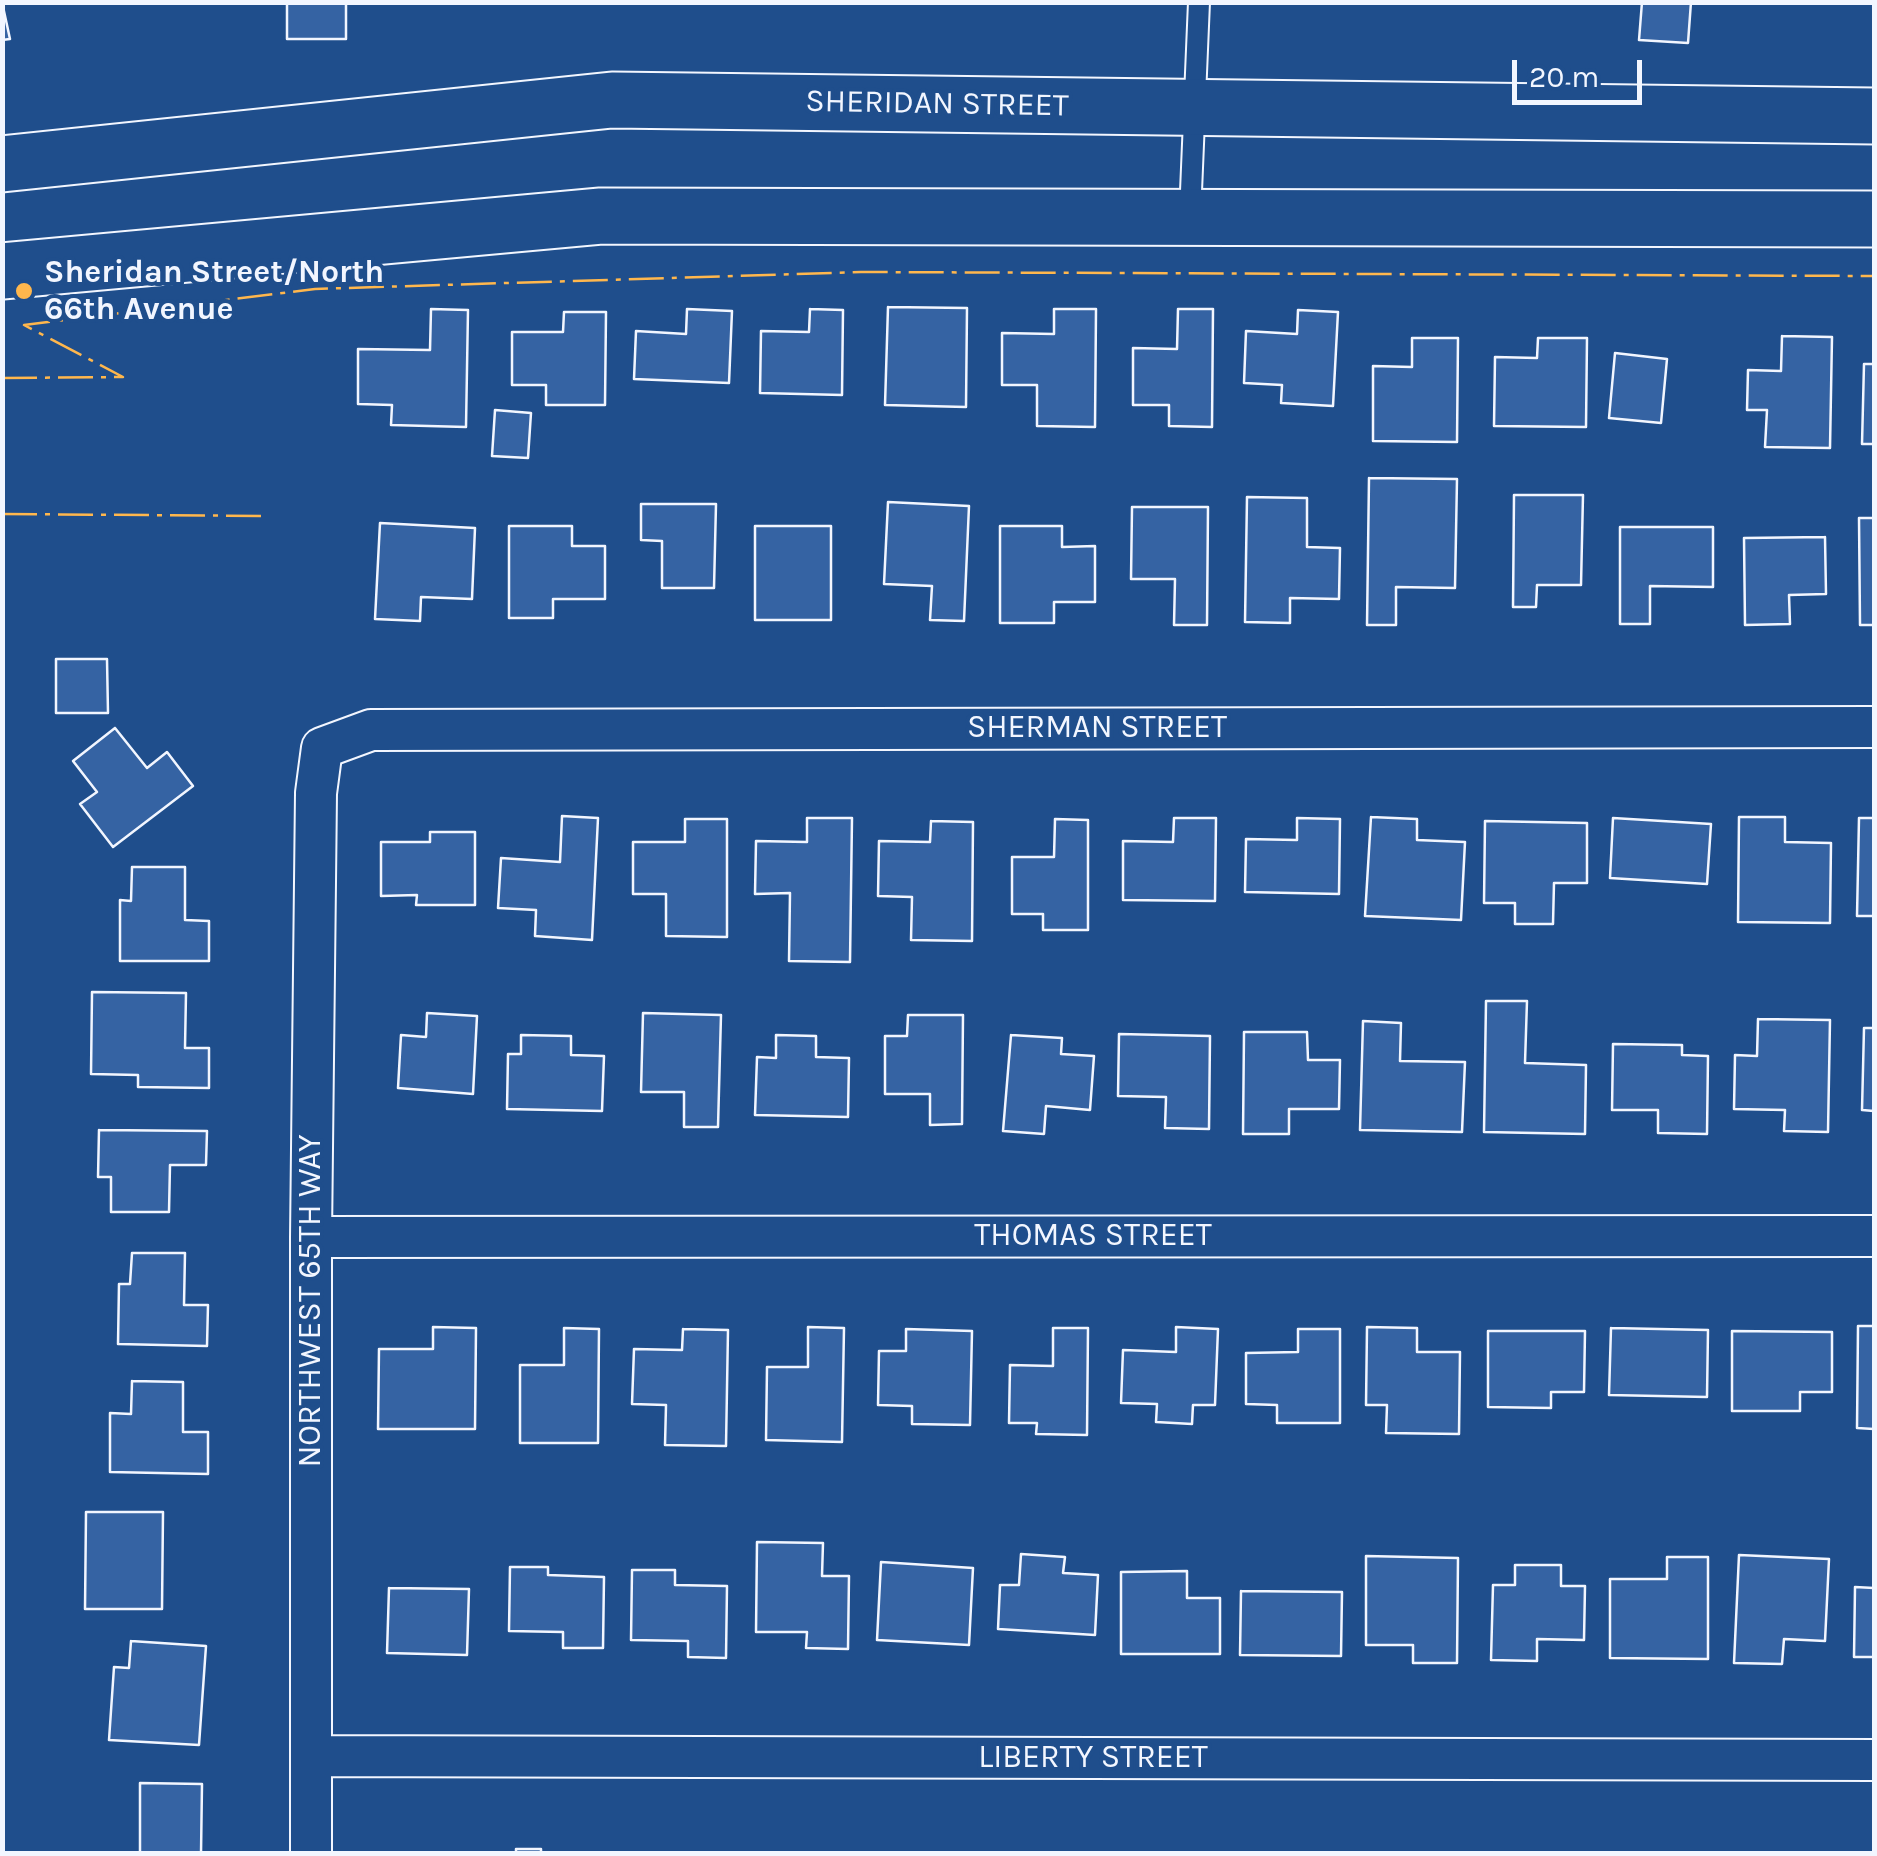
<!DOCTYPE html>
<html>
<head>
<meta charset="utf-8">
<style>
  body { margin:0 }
  #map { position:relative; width:1877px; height:1856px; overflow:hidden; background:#1f4e8c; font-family:Karla,sans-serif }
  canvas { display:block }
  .frame { position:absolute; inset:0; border:5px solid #f2f6ff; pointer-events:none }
  .scale { position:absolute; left:1512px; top:60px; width:130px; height:45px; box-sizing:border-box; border:5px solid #f2f6ff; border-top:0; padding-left:12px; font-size:30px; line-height:35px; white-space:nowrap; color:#f2f6ff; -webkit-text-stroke:8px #1f4e8c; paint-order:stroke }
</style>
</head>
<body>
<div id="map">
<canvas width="1877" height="1856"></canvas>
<div class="frame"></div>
<div class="scale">20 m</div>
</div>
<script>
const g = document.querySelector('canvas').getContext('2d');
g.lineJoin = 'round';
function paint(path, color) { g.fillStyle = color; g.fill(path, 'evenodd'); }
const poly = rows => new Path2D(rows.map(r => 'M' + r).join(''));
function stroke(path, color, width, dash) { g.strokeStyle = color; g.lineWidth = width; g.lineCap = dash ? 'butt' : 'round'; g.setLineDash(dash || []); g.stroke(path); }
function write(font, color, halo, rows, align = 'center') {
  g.font = font + ' Karla,sans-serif'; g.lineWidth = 8; g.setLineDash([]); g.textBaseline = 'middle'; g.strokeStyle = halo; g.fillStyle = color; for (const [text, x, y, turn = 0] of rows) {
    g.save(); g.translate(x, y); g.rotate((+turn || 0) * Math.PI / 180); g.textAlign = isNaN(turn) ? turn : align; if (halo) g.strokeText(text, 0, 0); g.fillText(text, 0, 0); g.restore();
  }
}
const building = poly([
  [2,2,10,39,2,40,2,2],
  [287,2,346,2,346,39,287,39,287,2],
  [1642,2,1691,2,1688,43,1639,40,1642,2],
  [888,307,967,308,966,407,885,405,888,307],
  [431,309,468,310,466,427,391,425,392,405,358,404,358,349,430,350,431,309],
  [687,309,732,311,729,383,634,379,636,331,686,334,687,309],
  [810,309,843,310,842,395,760,393,761,331,809,332,810,309],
  [1054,309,1096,309,1095,427,1037,426,1037,385,1002,385,1002,333,1054,334,1054,309],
  [1178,309,1213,309,1212,427,1169,426,1169,405,1133,405,1133,348,1177,349,1178,309],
  [1298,310,1338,312,1333,406,1281,403,1282,385,1244,383,1246,331,1297,334,1298,310],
  [564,312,606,312,605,405,546,405,546,385,512,385,512,332,563,332,564,312],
  [1782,336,1832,337,1830,448,1765,447,1767,410,1747,410,1748,370,1781,371,1782,336],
  [1412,338,1458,338,1457,442,1373,441,1373,366,1412,367,1412,338],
  [1538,338,1587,338,1586,427,1494,426,1495,357,1537,358,1538,338],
  [1615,353,1667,359,1661,423,1609,418,1615,353],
  [1864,364,1874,364,1874,444,1862,444,1864,364],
  [495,410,531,413,528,458,492,456,495,410],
  [1369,478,1457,479,1455,588,1396,587,1396,625,1367,625,1369,478],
  [1514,495,1583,495,1581,585,1537,585,1536,607,1513,607,1514,495],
  [1247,497,1307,498,1307,547,1340,548,1339,599,1290,598,1290,623,1245,622,1247,497],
  [888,502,969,506,964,621,930,620,932,586,884,584,888,502],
  [641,504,716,504,714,588,662,588,662,541,641,540,641,504],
  [1132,507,1208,507,1207,625,1174,625,1175,579,1131,579,1132,507],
  [1859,518,1874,518,1874,625,1860,625,1859,518],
  [380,523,475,528,472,599,421,597,420,621,375,619,380,523],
  [509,526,572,526,572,546,605,546,605,599,553,599,553,618,509,618,509,526],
  [755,526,831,526,831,620,755,620,755,526],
  [1000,526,1062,526,1062,547,1095,546,1095,602,1054,602,1054,623,1000,623,1000,526],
  [1620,527,1713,527,1713,587,1650,586,1650,624,1620,624,1620,527],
  [1825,537,1826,594,1789,595,1790,624,1745,625,1744,538,1825,537],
  [56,659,107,659,108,713,56,713,56,659],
  [115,728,147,768,167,752,193,786,113,847,80,804,97,792,73,761,115,728],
  [562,816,598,818,592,940,535,936,536,910,498,908,501,858,560,862,562,816],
  [1371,817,1417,819,1417,840,1465,842,1461,920,1365,916,1371,817],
  [1739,817,1785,817,1785,842,1831,843,1830,923,1738,922,1739,817],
  [807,818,852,818,850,962,789,961,790,893,755,894,756,841,807,842,807,818],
  [1174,818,1216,818,1215,901,1123,900,1123,841,1173,842,1174,818],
  [1297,818,1340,819,1339,894,1245,892,1246,839,1297,840,1297,818],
  [1613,818,1711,824,1707,884,1610,878,1613,818],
  [1859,818,1874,818,1874,916,1857,916,1859,818],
  [685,819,727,819,727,937,666,936,666,894,633,894,633,842,685,842,685,819],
  [1055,819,1088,820,1088,930,1043,930,1043,914,1012,914,1012,857,1054,857,1055,819],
  [931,821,973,822,972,941,911,940,912,897,878,896,879,841,930,842,931,821],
  [1485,821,1587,823,1587,883,1554,883,1553,924,1515,924,1515,903,1484,903,1485,821],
  [430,832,475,832,475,905,416,905,417,895,381,896,381,842,430,842,430,832],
  [132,867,185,867,185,920,209,921,209,961,120,961,120,900,131,901,132,867],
  [92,992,186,993,185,1048,209,1048,209,1088,138,1087,138,1075,91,1074,92,992],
  [1486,1001,1527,1001,1525,1063,1586,1065,1585,1134,1484,1132,1486,1001],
  [427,1013,477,1016,473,1094,398,1088,401,1035,426,1037,427,1013],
  [643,1013,721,1015,718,1127,684,1127,684,1092,641,1092,643,1013],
  [908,1015,963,1015,962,1124,930,1125,930,1094,885,1094,885,1036,907,1036,908,1015],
  [1758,1019,1830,1020,1828,1132,1784,1131,1785,1110,1734,1109,1735,1055,1757,1056,1758,1019],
  [1363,1021,1401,1023,1400,1061,1465,1062,1462,1132,1360,1130,1363,1021],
  [1864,1028,1874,1028,1874,1111,1862,1110,1864,1028],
  [1244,1032,1307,1032,1308,1060,1340,1060,1339,1109,1289,1109,1289,1134,1243,1134,1244,1032],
  [1119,1034,1210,1036,1209,1129,1165,1128,1166,1097,1118,1096,1119,1034],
  [521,1035,571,1036,571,1055,604,1056,602,1111,507,1109,508,1054,521,1054,521,1035],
  [776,1035,816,1036,816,1057,849,1058,848,1117,755,1115,757,1057,776,1058,776,1035],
  [1011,1035,1062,1038,1061,1054,1094,1056,1090,1110,1046,1106,1044,1134,1003,1131,1011,1035],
  [1613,1044,1682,1045,1682,1055,1708,1056,1707,1134,1658,1133,1658,1110,1612,1110,1613,1044],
  [99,1130,207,1131,206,1165,170,1165,169,1212,111,1212,111,1177,98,1177,99,1130],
  [132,1253,185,1253,184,1305,208,1305,207,1346,118,1344,119,1284,130,1284,132,1253],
  [1858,1326,1874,1326,1874,1429,1857,1428,1858,1326],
  [433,1327,476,1328,475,1429,378,1429,379,1349,433,1349,433,1327],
  [808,1327,844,1328,842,1442,766,1440,767,1367,808,1367,808,1327],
  [1176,1327,1218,1329,1215,1405,1193,1405,1192,1424,1156,1422,1157,1404,1121,1403,1123,1350,1176,1352,1176,1327],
  [1367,1327,1417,1328,1417,1352,1460,1352,1459,1434,1386,1433,1387,1405,1366,1405,1367,1327],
  [564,1328,599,1329,598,1443,520,1443,520,1365,564,1365,564,1328],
  [1053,1328,1088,1328,1087,1435,1036,1434,1037,1423,1009,1423,1010,1365,1053,1366,1053,1328],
  [1611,1328,1708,1330,1707,1397,1609,1395,1611,1328],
  [683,1329,728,1330,726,1446,665,1445,666,1405,632,1404,634,1349,682,1350,683,1329],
  [906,1329,972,1331,970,1425,912,1424,912,1406,878,1405,879,1351,906,1351,906,1329],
  [1298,1329,1340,1329,1340,1423,1277,1423,1277,1405,1246,1404,1246,1353,1298,1352,1298,1329],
  [1488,1331,1585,1331,1584,1392,1551,1392,1551,1408,1488,1407,1488,1331],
  [1732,1331,1832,1332,1832,1392,1800,1392,1800,1411,1732,1411,1732,1331],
  [132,1381,183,1382,183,1432,208,1432,208,1474,110,1472,110,1413,131,1414,132,1381],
  [86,1512,163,1512,162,1609,85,1609,86,1512],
  [757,1542,823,1543,822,1576,849,1576,848,1649,806,1648,807,1632,756,1632,757,1542],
  [1021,1554,1065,1557,1063,1573,1098,1575,1095,1635,998,1629,1000,1585,1019,1585,1021,1554],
  [1739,1555,1829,1559,1825,1641,1784,1639,1782,1664,1734,1663,1739,1555],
  [1366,1556,1458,1558,1457,1663,1413,1663,1413,1645,1366,1645,1366,1556],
  [1667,1557,1708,1557,1708,1659,1610,1658,1610,1579,1667,1579,1667,1557],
  [881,1562,973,1568,969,1645,877,1640,881,1562],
  [1515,1565,1561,1565,1561,1586,1585,1586,1584,1640,1537,1639,1537,1661,1491,1660,1493,1585,1515,1585,1515,1565],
  [510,1567,548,1567,548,1575,604,1577,603,1648,563,1648,563,1632,509,1631,510,1567],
  [632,1570,675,1570,675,1585,727,1586,726,1658,688,1657,688,1641,631,1640,632,1570],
  [1187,1571,1187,1598,1220,1598,1220,1654,1121,1654,1121,1572,1187,1571],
  [1855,1587,1874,1588,1874,1657,1854,1657,1855,1587],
  [389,1588,469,1589,467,1655,387,1653,389,1588],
  [1241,1591,1342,1592,1341,1656,1240,1655,1241,1591],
  [131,1641,206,1646,199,1745,109,1740,114,1667,129,1668,131,1641],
  [140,1783,202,1784,201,1854,140,1854,140,1783],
  [516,1849,541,1849,541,1854,516,1854,516,1849]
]);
paint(building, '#3563a3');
stroke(building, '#f2f6ff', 2.5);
const lane = poly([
  [1190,215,1199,2]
]);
const street = poly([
  [311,1237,1874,1236],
  [311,1756,1874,1760],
  [311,1854,311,1237,316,793,322,748,371,730,1874,727]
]);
const primary = poly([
  [2,164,612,100,1874,116],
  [2,271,601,216,1874,219]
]);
stroke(lane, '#f2f6ff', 24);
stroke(street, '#f2f6ff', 44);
stroke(primary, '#f2f6ff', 59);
stroke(lane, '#1f4e8c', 20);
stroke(street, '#1f4e8c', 40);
stroke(primary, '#1f4e8c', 55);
stroke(poly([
  [2,378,123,377,24,325,315,289,861,272,1874,276],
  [2,514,269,516]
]), '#ffb74d', 2.5, [35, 8, 5, 8]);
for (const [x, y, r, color] of [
  [24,291,10,"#ffb74d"]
]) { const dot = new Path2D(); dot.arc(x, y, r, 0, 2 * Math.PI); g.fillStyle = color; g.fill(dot); stroke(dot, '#1f4e8c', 4); }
write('32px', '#f2f6ff', '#1f4e8c', [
  ["SHERIDAN STREET",937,104,1],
  ["SHERMAN STREET",1097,728],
  ["THOMAS STREET",1093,1236],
  ["NORTHWEST 65TH WAY",311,1301,-90],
  ["LIBERTY STREET",1093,1758]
]);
write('bold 32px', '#f2f6ff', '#1f4e8c', [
  ["Sheridan Street/North",44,273],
  ["66th Avenue",44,310]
], 'left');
</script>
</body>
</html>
